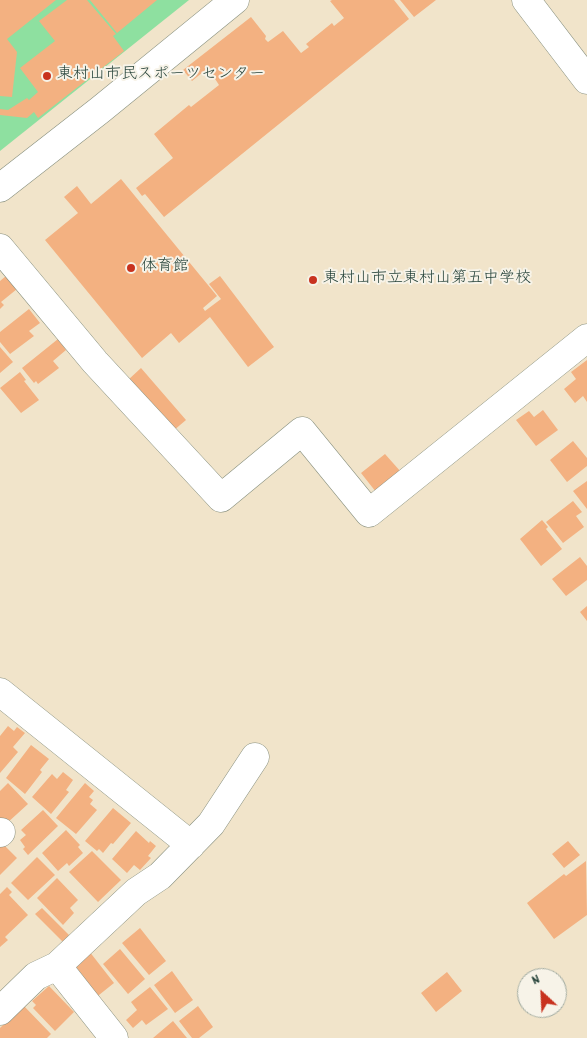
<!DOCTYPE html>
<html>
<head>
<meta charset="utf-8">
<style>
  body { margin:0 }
  #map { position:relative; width:587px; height:1038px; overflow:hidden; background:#f1e4ca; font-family:Dekko,sans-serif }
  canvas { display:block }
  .north { position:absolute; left:517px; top:968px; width:50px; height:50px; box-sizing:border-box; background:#f7f3e8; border:1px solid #a1aaa0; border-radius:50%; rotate:335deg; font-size:14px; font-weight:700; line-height:20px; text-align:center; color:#1f3d34 }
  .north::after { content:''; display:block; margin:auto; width:18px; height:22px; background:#c8321e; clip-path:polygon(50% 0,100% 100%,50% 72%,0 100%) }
</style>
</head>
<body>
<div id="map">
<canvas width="587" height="1038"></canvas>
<div class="north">N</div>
</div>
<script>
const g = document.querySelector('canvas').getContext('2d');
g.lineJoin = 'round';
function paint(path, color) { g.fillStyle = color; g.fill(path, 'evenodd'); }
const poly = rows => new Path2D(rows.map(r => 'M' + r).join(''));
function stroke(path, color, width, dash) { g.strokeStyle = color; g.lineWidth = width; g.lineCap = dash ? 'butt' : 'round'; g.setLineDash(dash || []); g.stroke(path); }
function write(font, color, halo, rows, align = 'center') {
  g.font = font + ' Dekko,"Klee One",sans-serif'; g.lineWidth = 4; g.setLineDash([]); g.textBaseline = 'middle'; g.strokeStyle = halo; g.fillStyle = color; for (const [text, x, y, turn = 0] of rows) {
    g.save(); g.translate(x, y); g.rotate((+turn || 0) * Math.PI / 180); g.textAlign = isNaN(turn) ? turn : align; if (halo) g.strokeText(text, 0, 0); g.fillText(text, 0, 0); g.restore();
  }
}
paint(poly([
  [0,0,189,0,0,151]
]), '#8ee0a0');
paint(poly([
  [0,0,56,0,7,39,17,52,12,97,0,96],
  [67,0,87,0,116,34,113,36,124,51,38,118,34,112,27,118,0,115,0,109,8,110,27,98,29,100,38,92,20,68,55,41,39,21],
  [90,0,157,0,117,33],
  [332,0,394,0,409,19,164,217,145,194,142,196,136,188,173,158,154,134,189,105,191,107,219,85,208,68,192,81,183,70,251,17,266,36,265,39,268,42,283,31,301,53,309,47,306,44,332,23,334,26,344,18,330,1],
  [400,0,436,0,414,17],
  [121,179,217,296,203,308,205,311,221,299,209,284,220,276,274,347,248,367,210,317,179,343,171,333,142,358,45,240,78,213,64,197,77,186,91,204],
  [6,276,17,289,1,302,4,305,0,309,0,281],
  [29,309,40,323,29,331,34,336,10,354,0,342,0,332],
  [58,339,66,350,53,361,59,368,38,384,36,381,34,383,22,368],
  [0,347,13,362,0,373],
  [587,360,587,402,583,396,575,403,564,389,576,379,571,372],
  [141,368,186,420,173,431,128,380],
  [20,372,26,380,24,381,39,400,21,413,0,388],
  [543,410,558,430,536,446,516,420,529,411,534,417],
  [573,441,587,458,587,466,567,482,550,460],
  [385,454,401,472,376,492,361,473],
  [587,481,587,509,573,491],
  [573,501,582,512,576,516,584,527,563,543,546,522],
  [542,520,548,527,546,529,562,549,541,566,520,539],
  [580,557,587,566,587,580,566,596,552,579],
  [587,606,587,621,580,612],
  [8,726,14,731,17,727,25,733,13,747,18,752,0,773,0,736],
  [31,745,49,759,40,770,42,772,25,794,6,778],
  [63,772,73,780,66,790,69,792,51,814,32,797,52,774,57,779],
  [8,783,28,804,6,824,0,818,0,791],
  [85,783,94,791,89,797,93,800,90,804,97,810,76,834,56,818],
  [113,808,131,823,113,844,111,843,103,853,99,849,97,851,85,841],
  [43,810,58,826,28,855,23,849,25,847,20,840,26,835,21,830],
  [66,830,80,845,78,847,83,853,69,866,67,863,58,871,42,853],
  [136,831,149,843,150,841,156,846,148,856,151,858,140,870,134,865,127,873,112,859],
  [568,841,580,855,564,868,552,854],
  [3,844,17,858,0,875,0,847],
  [92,851,121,880,98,902,69,872],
  [37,857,55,875,28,900,11,883],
  [586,861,587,915,554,939,527,903,564,874,566,876],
  [57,878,78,900,70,908,74,913,63,925,37,898],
  [7,887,12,892,9,895,28,915,5,937,8,940,0,947,0,894],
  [42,908,69,935,63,942,35,914],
  [140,928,166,961,149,975,122,943],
  [120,949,145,979,128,994,103,964],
  [89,951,114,983,94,999,79,979,83,976,76,967,81,963,79,960],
  [172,971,193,1000,175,1013,154,985],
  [447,972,462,991,436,1012,421,993],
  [49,986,74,1012,55,1031,33,1008,36,1005,32,1001],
  [150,987,168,1009,146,1025,142,1020,133,1028,126,1020,137,1010,131,1002],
  [23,1005,51,1034,47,1038,0,1038,0,1028],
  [198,1006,213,1027,199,1038,192,1038,179,1021],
  [173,1021,187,1038,153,1038]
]), '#f3b181');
const minor = poly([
  [526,0,587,80],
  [0,248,95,362,221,498,302,431,369,513,587,338],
  [0,692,191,845],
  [0,833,1,832],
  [57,966,114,1038],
  [0,1011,36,976,57,966,136,892,160,876,211,824,255,757]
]);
const tertiary = poly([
  [0,188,100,110,235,0]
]);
stroke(minor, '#88907f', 29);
stroke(tertiary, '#88907f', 29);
stroke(minor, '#fff', 28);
stroke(tertiary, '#fff', 28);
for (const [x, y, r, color] of [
  [47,76,5,"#c8321e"],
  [131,268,5,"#c8321e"],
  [313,280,5,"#c8321e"]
]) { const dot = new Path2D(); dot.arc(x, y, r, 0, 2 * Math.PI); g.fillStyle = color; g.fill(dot); stroke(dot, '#f7f3e8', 2); }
write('16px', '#1f3d34', '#f7f3e8', [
  ["東村山市民スポーツセンター",57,76],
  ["体育館",141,268],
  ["東村山市立東村山第五中学校",323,280]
], 'left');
</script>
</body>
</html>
